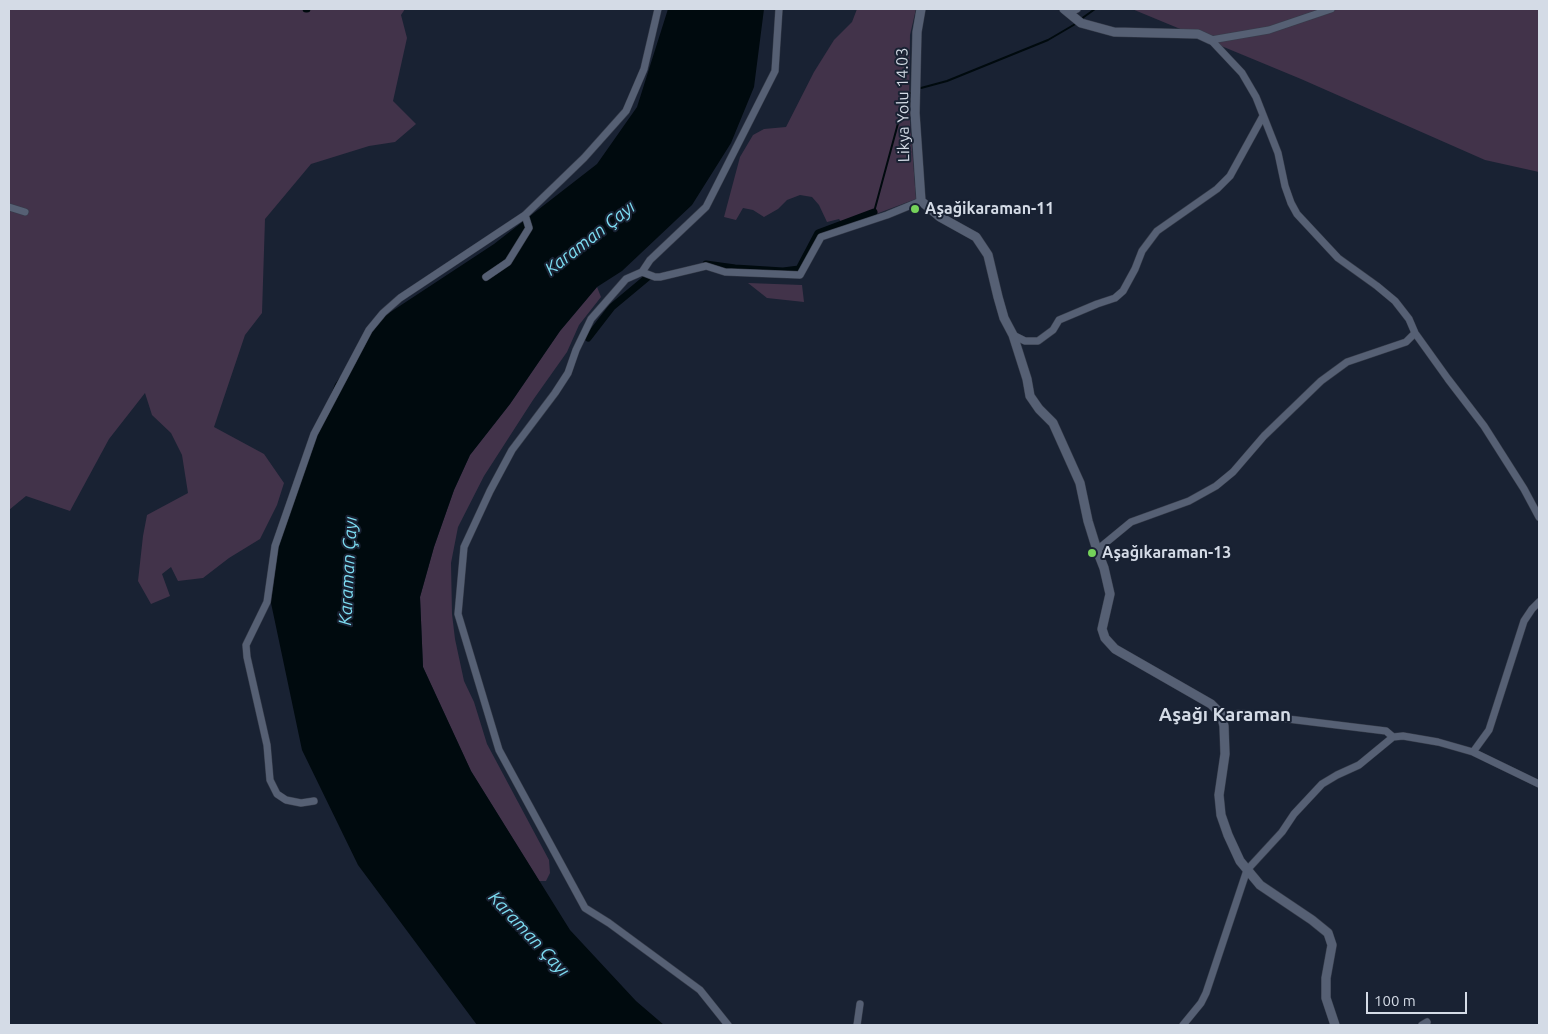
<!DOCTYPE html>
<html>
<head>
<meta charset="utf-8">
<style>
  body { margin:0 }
  #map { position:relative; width:1548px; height:1034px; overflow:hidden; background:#192233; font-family:Ubuntu,sans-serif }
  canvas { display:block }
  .frame { position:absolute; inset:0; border:10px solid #d4dbe6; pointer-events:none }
  .scale { position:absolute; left:1366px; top:992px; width:101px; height:22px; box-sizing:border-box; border:2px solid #d4dbe6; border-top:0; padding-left:6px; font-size:15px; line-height:18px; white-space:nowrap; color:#d4dbe6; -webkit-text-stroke:4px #192233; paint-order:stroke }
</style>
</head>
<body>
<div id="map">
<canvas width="1548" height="1034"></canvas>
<div class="frame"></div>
<div class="scale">100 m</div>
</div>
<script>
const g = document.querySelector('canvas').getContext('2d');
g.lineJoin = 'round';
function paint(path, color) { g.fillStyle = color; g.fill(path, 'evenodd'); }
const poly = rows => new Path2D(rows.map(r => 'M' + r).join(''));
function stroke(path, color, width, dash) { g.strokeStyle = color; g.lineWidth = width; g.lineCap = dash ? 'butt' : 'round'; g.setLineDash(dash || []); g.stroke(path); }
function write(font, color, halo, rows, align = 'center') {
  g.font = font + ' Ubuntu,sans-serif'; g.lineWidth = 4; g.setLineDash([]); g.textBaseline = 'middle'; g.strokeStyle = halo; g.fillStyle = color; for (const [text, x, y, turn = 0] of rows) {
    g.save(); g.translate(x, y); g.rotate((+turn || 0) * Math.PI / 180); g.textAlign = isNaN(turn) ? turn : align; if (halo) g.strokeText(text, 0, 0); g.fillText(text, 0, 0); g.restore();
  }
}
paint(poly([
  [9,9,405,9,401,15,407,38,393,101,416,124,395,142,369,146,311,164,265,219,262,313,245,335,214,427,264,454,284,483,277,505,260,539,229,558,203,578,178,581,171,567,162,574,170,596,151,604,138,581,143,536,147,515,188,493,182,455,171,433,152,415,145,393,109,439,70,511,26,496,9,510],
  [857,9,916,9,910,35,909,109,916,199,844,226,839,219,827,222,819,205,812,197,800,195,787,200,778,209,764,217,753,210,743,208,736,220,724,217,740,157,753,135,764,129,786,127,814,72,834,40,852,22],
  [1132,9,1539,9,1539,172,1485,160,1301,79],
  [748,283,802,285,804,302,767,298],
  [597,287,601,297,579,325,567,352,533,400,484,476,458,527,451,563,452,614,455,639,464,681,474,702,487,744,549,860,550,873,546,881,539,881,471,771,423,667,420,597,434,547,454,490,470,455,510,404,560,331]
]), '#42334a');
paint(poly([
  [668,9,764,9,754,87,731,143,692,205,622,271,597,287,560,331,510,404,470,455,454,490,434,547,420,597,423,667,471,771,570,930,636,1001,664,1025,477,1025,358,865,302,750,271,603,281,525,335,384,383,317,494,244,597,164,637,107]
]), '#000a0e');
stroke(poly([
  [1081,19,1095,9],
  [921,88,947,81,1048,40,1077,23],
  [874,212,906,94,910,93]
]), '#000a0e', 2);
stroke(poly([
  [306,9,307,9],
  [706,264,735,268,783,271,799,269,818,233,874,212],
  [588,338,612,307,648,277]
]), '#000a0e', 7);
const minor = poly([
  [1070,12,1077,9],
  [1211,40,1242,73,1256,97,1278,153,1285,186,1291,203,1297,214,1338,258,1377,286,1395,301,1409,319,1415,333,1448,379,1484,426,1524,489,1539,517],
  [1211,40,1269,30,1331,9],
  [9,207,25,212],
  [642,272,650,260,706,207,775,71,779,9],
  [486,277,508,262,529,228,525,215],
  [1013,335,1025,341,1038,341,1053,330,1059,320,1097,304,1115,298,1123,291,1135,269,1142,251,1157,231,1217,189,1230,176,1263,116],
  [1097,550,1131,522,1189,501,1216,486,1233,472,1264,436,1321,381,1347,362,1406,342,1415,333],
  [1222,719,1239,713,1386,731,1393,737],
  [1473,752,1489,730,1524,621,1532,609,1539,602],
  [314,801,301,803,286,800,277,794,270,780,267,745,247,657,246,645,267,602,275,546,314,434,369,330,383,313,400,298,525,215,584,158,626,111,644,69,658,9],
  [728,1025,700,990,609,923,585,908,499,750,458,614,464,547,490,491,512,450,555,393,568,373,576,350,591,319,626,279,642,272,655,277,660,277,706,266,725,272,800,275,821,237,887,215,921,201],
  [857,1025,860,1004],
  [1183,1025,1201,1003,1206,993,1247,870,1282,832,1294,814,1322,784,1337,775,1359,765,1393,737,1403,736,1438,742,1473,752,1539,784],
  [1422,1025,1427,1022]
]);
const tertiary = poly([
  [921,9,917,32,915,113,921,201,940,217,976,237,988,255,998,297,1004,318,1013,335,1027,379,1030,396,1039,409,1053,423,1080,483,1088,521,1097,550,1104,568,1110,594,1102,629,1105,638,1115,649,1211,704,1221,714,1224,726,1225,754,1219,795,1221,815,1228,835,1240,861,1260,885,1312,920,1328,933,1332,945,1326,978,1326,998,1335,1025],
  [1064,9,1081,23,1114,32,1198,34,1211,40]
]);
stroke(minor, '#373d4b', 8);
stroke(tertiary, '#373d4b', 10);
stroke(minor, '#566074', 7);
stroke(tertiary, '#566074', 9);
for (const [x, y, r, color] of [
  [915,209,5,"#75d25a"],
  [1092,553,5,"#75d25a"]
]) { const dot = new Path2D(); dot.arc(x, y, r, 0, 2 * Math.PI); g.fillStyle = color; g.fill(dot); stroke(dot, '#192233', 2); }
write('16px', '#d4dbe6', '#192233', [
  ["Likya Yolu 14.03",903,105,-91]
]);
write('bold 16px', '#d4dbe6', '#192233', [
  ["Aşağikaraman-11",925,209],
  ["Aşağıkaraman-13",1102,553]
], 'left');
write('italic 18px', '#7cdcf1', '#192233', [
  ["Karaman Çayı",590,238,-38],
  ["Karaman Çayı",348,571,-87],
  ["Karaman Çayı",529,934,47]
]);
write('bold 19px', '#d4dbe6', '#192233', [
  ["Aşağı Karaman",1225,715]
]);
</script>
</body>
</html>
